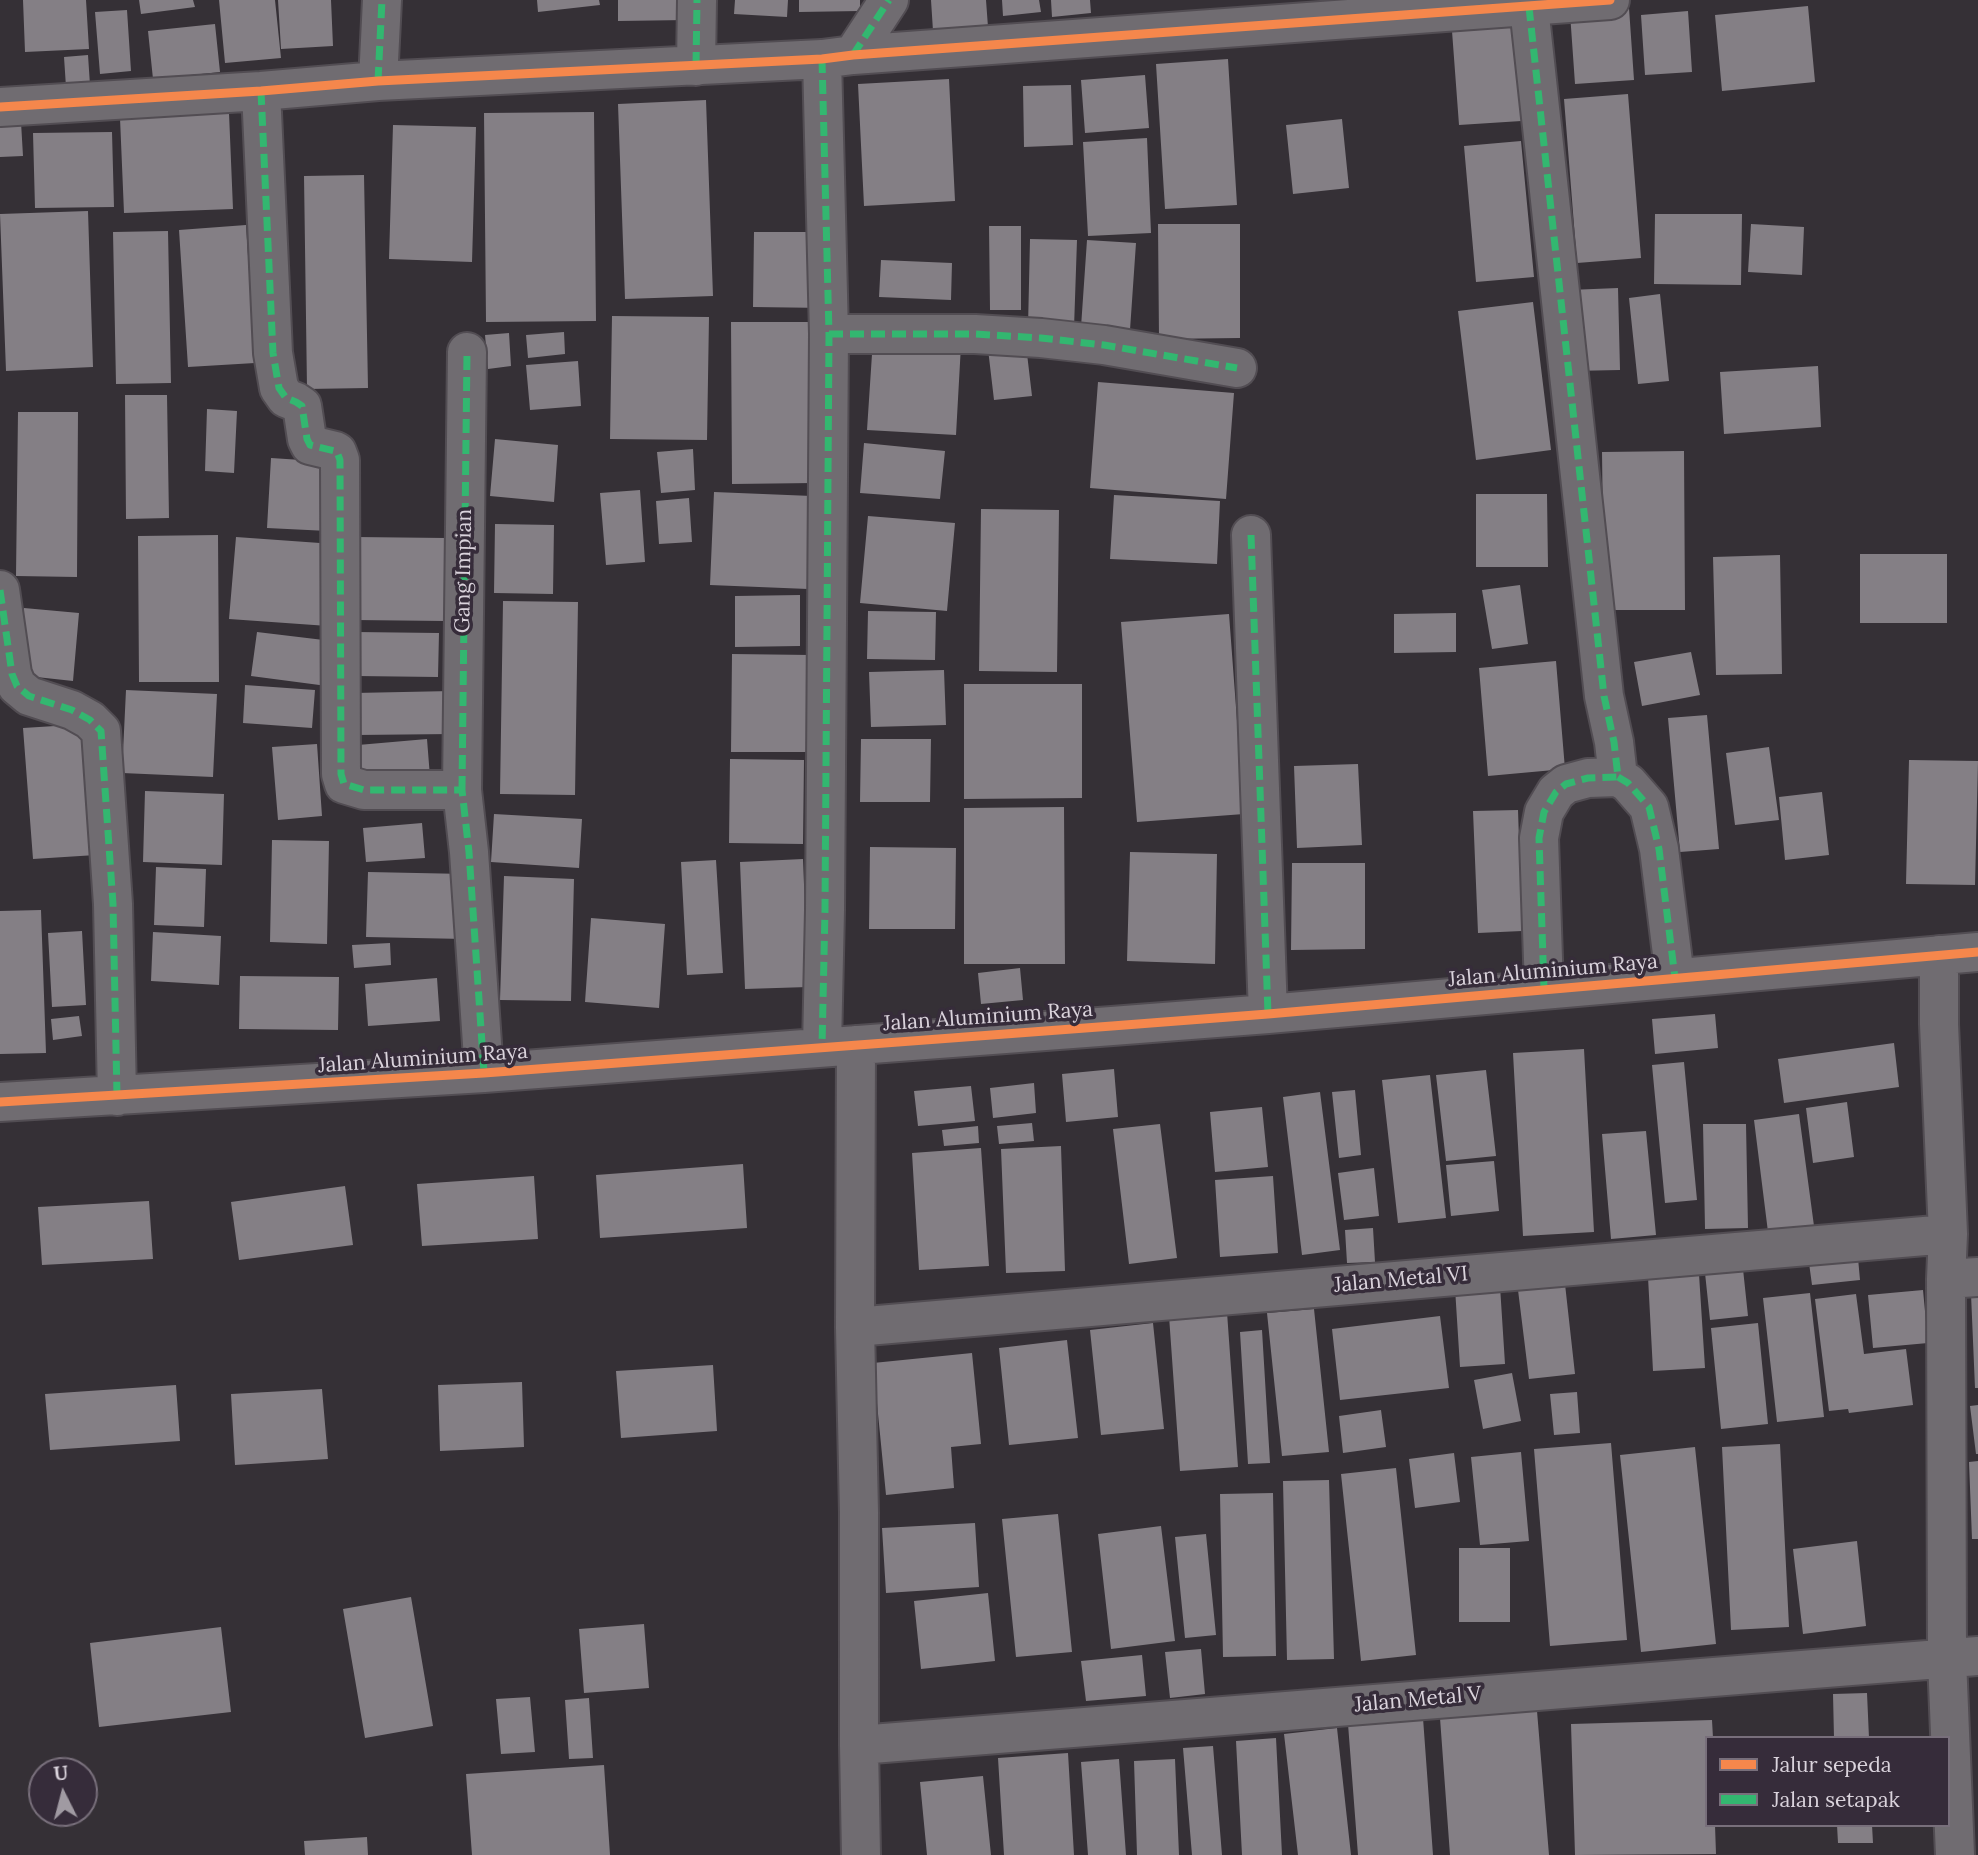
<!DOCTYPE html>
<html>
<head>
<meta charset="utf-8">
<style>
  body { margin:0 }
  #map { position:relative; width:1978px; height:1855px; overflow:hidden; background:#353036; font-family:Lora,serif }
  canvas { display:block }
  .legend { position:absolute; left:1705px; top:1736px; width:245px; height:91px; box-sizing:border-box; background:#362c3a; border:2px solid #786f7b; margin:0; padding:9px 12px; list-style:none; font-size:21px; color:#dad3dc }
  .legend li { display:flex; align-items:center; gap:14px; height:35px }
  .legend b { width:35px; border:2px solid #786f7b }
  .north { position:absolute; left:28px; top:1757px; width:70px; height:70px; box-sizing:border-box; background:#362c3a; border:2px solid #786f7b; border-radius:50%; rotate:354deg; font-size:19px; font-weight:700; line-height:28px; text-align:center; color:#dad3dc }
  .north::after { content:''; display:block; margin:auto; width:24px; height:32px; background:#a09aa2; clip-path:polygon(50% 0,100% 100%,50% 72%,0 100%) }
</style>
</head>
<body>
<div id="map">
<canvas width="1978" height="1855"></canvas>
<ul class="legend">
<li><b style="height:9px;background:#f5874c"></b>Jalur sepeda</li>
<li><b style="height:9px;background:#33b770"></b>Jalan setapak</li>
</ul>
<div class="north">U</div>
</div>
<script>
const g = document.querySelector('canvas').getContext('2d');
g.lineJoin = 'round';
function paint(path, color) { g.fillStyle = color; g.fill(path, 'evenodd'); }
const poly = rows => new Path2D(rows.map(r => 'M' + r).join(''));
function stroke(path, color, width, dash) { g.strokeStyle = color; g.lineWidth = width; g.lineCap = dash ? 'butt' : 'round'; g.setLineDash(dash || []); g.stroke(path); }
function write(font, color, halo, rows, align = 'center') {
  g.font = font + ' Lora,serif'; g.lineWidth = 7; g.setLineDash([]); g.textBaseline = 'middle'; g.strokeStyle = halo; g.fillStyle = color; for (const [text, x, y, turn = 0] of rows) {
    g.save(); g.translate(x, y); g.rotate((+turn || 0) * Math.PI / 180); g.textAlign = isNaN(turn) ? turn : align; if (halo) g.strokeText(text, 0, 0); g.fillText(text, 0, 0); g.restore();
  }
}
paint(poly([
  [23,0,86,0,89,49,25,52],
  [139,0,193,0,195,7,141,14],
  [219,0,275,0,281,58,225,63],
  [278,0,331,0,333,46,281,49],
  [537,0,599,0,600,5,538,12],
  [618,0,687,0,687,20,618,21],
  [735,0,788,0,787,17,734,14],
  [799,0,860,0,860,11,799,12],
  [931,0,986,0,988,27,933,31],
  [1002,0,1039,0,1041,12,1003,16],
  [1051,0,1090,0,1091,13,1052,17],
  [1808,6,1815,82,1722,91,1715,15],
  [1629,8,1634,80,1575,84,1570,13],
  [127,10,131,71,100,74,95,12],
  [1688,11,1692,72,1645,75,1641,15],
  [215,24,220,72,153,79,148,31],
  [1530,25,1537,120,1459,125,1452,31],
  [88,55,90,85,66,87,64,57],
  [1228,59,1237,205,1165,209,1156,64],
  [1145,75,1149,128,1085,133,1081,80],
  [949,79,955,201,864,206,858,84],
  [1071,85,1073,145,1024,147,1023,86],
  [1628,94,1641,258,1577,263,1564,99],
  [706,100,713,296,625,299,618,104],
  [594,112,596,321,486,322,484,113],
  [229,113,233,209,124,213,120,118],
  [1342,119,1349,188,1293,194,1286,125],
  [21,122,23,156,0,157,0,124],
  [393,125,476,127,472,262,389,259],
  [112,132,114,207,35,208,33,133],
  [1147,138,1151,233,1088,236,1083,142],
  [1521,141,1534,277,1476,282,1464,146],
  [364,175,368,388,307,389,304,176],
  [88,211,93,367,6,371,0,214],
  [1655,214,1742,214,1741,285,1654,284],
  [1158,224,1240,224,1240,338,1159,339],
  [1751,224,1804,227,1802,275,1748,272],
  [246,225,255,363,188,367,179,230],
  [989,226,1021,226,1021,310,990,310],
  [168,231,171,383,116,384,113,232],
  [754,232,826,232,826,308,753,307],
  [1030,239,1077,240,1074,328,1028,327],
  [1087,240,1136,243,1130,330,1081,327],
  [881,260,952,263,951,300,879,297],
  [1618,288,1620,370,1571,371,1569,290],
  [1660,294,1669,381,1638,384,1629,298],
  [1533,302,1551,450,1476,460,1458,311],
  [612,316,709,317,707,440,610,439],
  [731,322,813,322,814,483,732,484],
  [564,332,565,354,528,358,526,335],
  [509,333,511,366,488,369,485,335],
  [873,339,961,345,956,435,867,430],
  [1026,345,1032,396,994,400,988,349],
  [578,361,581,406,530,410,526,365],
  [1818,366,1821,427,1724,434,1720,372],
  [1098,382,1234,393,1226,499,1090,488],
  [125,395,167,395,169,518,126,519],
  [207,409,237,411,234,473,205,471],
  [18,412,78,412,77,577,16,576],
  [495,439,558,445,554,502,490,496],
  [864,443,945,451,940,499,860,493],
  [693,449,695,490,661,493,657,452],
  [1684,451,1685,610,1604,610,1602,452],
  [271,458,332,462,328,531,267,528],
  [640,490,645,562,606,565,600,493],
  [714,492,812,496,808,589,710,585],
  [1476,494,1547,494,1548,567,1476,567],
  [1114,495,1220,501,1217,564,1110,559],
  [689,498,692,542,659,544,656,501],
  [981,509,1059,510,1057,672,979,671],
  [868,516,955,523,947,611,860,603],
  [495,524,554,525,553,594,494,593],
  [218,535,219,682,139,682,138,536],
  [236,537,334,544,328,626,229,619],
  [356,537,446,538,445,621,355,620],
  [1860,554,1947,554,1947,623,1860,623],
  [1780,555,1782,674,1716,675,1713,557],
  [1520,585,1528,644,1492,649,1482,590],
  [800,595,800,646,735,647,735,596],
  [503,601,578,602,575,795,500,794],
  [24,608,79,613,73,681,18,675],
  [868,611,936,612,935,660,867,659],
  [1456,613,1456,652,1394,653,1394,614],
  [1229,614,1244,814,1137,822,1121,622],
  [257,632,332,641,327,686,251,676],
  [356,632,439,633,438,677,356,676],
  [1691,652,1700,695,1642,706,1634,662],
  [732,654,811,655,810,752,731,752],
  [1556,661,1565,769,1488,776,1479,668],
  [944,670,946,725,871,727,869,672],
  [964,684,1082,684,1082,798,964,799],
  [245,685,315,690,312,728,243,723],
  [126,690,217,694,213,777,122,773],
  [452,691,453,734,356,735,354,693],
  [1707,715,1719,849,1680,852,1668,718],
  [87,724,96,855,33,859,23,728],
  [427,739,430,777,362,782,358,745],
  [861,739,931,739,930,802,860,802],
  [317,744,322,816,278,820,272,747],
  [1769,747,1779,820,1735,825,1726,753],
  [730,759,804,760,803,844,729,843],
  [1909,760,1978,761,1975,885,1906,884],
  [1358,764,1362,845,1297,848,1294,766],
  [145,791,224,794,222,865,143,862],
  [1822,792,1829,855,1785,860,1779,797],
  [1064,807,1065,964,964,964,964,808],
  [1518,810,1522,931,1478,933,1473,811],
  [494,814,582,819,579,868,491,862],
  [422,823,425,858,366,862,363,828],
  [272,840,329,841,327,944,270,942],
  [870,847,956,848,955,929,869,929],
  [1130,852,1217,854,1215,964,1127,961],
  [803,859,808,987,745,989,740,862],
  [716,860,723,973,687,975,681,862],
  [1292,863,1365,863,1365,949,1291,950],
  [156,867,206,869,204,927,154,925],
  [368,872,466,874,465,939,366,937],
  [504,876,574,879,571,1001,500,1000],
  [41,910,46,1053,0,1054,0,911],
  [591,918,665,924,659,1008,585,1002],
  [82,931,86,1005,52,1007,48,933],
  [153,932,221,936,219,985,151,981],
  [390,943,391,965,354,968,352,945],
  [1020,968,1023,1000,981,1004,978,973],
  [240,976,339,977,338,1030,239,1029],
  [437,978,440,1021,368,1026,365,984],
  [1715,1014,1718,1048,1655,1054,1652,1019],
  [79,1016,82,1036,53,1040,51,1019],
  [1894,1043,1899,1087,1784,1103,1778,1059],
  [1584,1049,1594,1232,1523,1236,1513,1053],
  [1684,1062,1697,1200,1665,1203,1652,1065],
  [1114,1069,1118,1117,1066,1122,1062,1074],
  [1486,1070,1496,1156,1446,1161,1436,1075],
  [1430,1075,1446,1218,1398,1223,1382,1080],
  [1034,1083,1036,1113,993,1118,990,1088],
  [971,1086,975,1121,918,1126,914,1091],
  [1355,1090,1361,1155,1339,1158,1332,1092],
  [1320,1092,1340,1250,1302,1255,1283,1097],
  [1847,1102,1854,1157,1813,1163,1806,1108],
  [1262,1107,1268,1167,1215,1172,1210,1112],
  [1799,1114,1814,1226,1768,1232,1754,1120],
  [1032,1123,1034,1141,999,1144,997,1126],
  [1160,1124,1177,1258,1129,1264,1113,1129],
  [1703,1124,1746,1124,1748,1228,1705,1229],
  [978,1126,979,1143,944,1146,942,1130],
  [1646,1131,1656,1235,1611,1239,1602,1134],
  [1061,1146,1065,1271,1006,1273,1001,1149],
  [981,1148,989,1266,919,1270,912,1153],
  [1494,1161,1499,1211,1451,1216,1446,1165],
  [743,1164,747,1228,600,1238,596,1175],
  [1374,1168,1379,1216,1344,1220,1338,1173],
  [534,1176,538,1239,422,1246,417,1184],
  [1273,1176,1278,1253,1220,1257,1215,1180],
  [345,1186,353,1245,239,1260,231,1202],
  [149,1201,153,1259,42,1265,38,1207],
  [1373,1228,1375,1262,1347,1263,1345,1230],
  [1858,1258,1860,1280,1812,1285,1809,1263],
  [1743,1269,1748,1316,1710,1320,1705,1273],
  [1699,1274,1705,1368,1653,1371,1648,1277],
  [1565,1284,1575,1374,1529,1379,1518,1290],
  [1500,1286,1505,1364,1460,1367,1455,1288],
  [1923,1290,1928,1343,1873,1348,1868,1295],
  [1810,1293,1824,1417,1777,1422,1763,1298],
  [1978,1293,1978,1388,1975,1388,1971,1294],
  [1856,1294,1864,1354,1906,1349,1913,1405,1849,1413,1848,1409,1829,1411,1815,1299],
  [1314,1309,1329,1452,1282,1456,1267,1313],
  [1227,1312,1238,1467,1180,1471,1169,1316],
  [1440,1316,1449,1388,1340,1400,1332,1329],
  [1153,1323,1164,1429,1101,1435,1090,1330],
  [1758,1323,1768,1424,1721,1429,1711,1328],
  [1262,1330,1270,1463,1248,1464,1240,1332],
  [1067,1340,1078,1438,1009,1445,999,1348],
  [972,1353,981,1444,951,1447,954,1488,886,1495,873,1363],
  [713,1365,717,1431,621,1438,616,1371],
  [1512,1373,1521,1421,1483,1429,1474,1380],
  [522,1382,524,1447,440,1451,438,1385],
  [176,1385,180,1441,50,1450,45,1394],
  [322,1389,328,1459,235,1465,231,1394],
  [1577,1392,1580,1433,1554,1435,1550,1394],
  [1978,1405,1978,1454,1976,1454,1970,1406],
  [1381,1410,1386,1447,1343,1453,1339,1416],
  [1611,1443,1627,1640,1550,1646,1534,1449],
  [1780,1444,1789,1627,1731,1630,1722,1447],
  [1695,1447,1716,1644,1641,1652,1620,1455],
  [1521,1452,1529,1541,1480,1545,1471,1457],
  [1454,1453,1460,1502,1415,1508,1409,1459],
  [1978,1461,1978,1539,1972,1539,1969,1462],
  [1396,1468,1416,1655,1361,1661,1341,1474],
  [1329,1480,1334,1659,1287,1660,1283,1481],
  [1273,1493,1276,1656,1223,1657,1220,1494],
  [1058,1514,1072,1652,1016,1657,1002,1519],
  [975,1523,979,1587,886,1593,882,1528],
  [1161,1526,1175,1641,1111,1649,1098,1534],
  [1206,1534,1216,1635,1185,1638,1175,1537],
  [1857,1541,1866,1626,1803,1634,1793,1549],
  [1459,1548,1510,1548,1510,1622,1459,1622],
  [988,1593,995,1661,921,1669,914,1601],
  [411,1597,433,1726,365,1738,343,1609],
  [644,1624,649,1688,584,1693,579,1629],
  [221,1627,231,1712,99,1727,90,1643],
  [1201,1649,1205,1694,1170,1698,1165,1652],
  [1142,1655,1146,1696,1086,1701,1081,1661],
  [1867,1693,1869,1738,1834,1738,1833,1694],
  [530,1697,535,1752,501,1754,496,1699],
  [589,1698,593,1758,569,1759,565,1700],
  [1537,1711,1549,1855,1450,1855,1440,1718],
  [1423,1718,1433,1855,1358,1855,1348,1724],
  [1712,1720,1713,1738,1707,1738,1707,1825,1715,1825,1716,1854,1575,1855,1571,1724],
  [1337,1728,1351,1855,1298,1855,1284,1734],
  [1276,1738,1282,1855,1242,1855,1236,1741],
  [1213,1746,1222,1855,1192,1855,1183,1748],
  [1068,1753,1074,1855,1004,1855,998,1758],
  [1119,1759,1126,1855,1088,1855,1081,1762],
  [1175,1759,1179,1855,1137,1855,1134,1761],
  [604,1765,610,1855,472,1855,466,1774],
  [983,1776,991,1855,927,1855,920,1782],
  [1837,1825,1872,1825,1873,1843,1838,1843],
  [367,1837,368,1855,305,1855,304,1841]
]), '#847f85');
const minor = poly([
  [1529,7,1604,696,1614,742,1618,777,1588,778,1566,784,1556,792,1544,812,1539,838,1544,989],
  [853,55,889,0],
  [822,59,829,334,825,910,822,1047],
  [696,66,697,0],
  [378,81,382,0],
  [261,91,273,353,279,388,286,398,296,402,302,406,307,439,310,445,335,451,337,452,340,460,341,774,344,784,364,790,462,790,469,852,484,1073],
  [0,107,261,91,378,81,822,59,853,55,1610,0],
  [829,334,975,334,1041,338,1104,345,1237,368],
  [1251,535,1268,1014],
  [0,590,12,674,17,686,29,696,72,710,90,720,101,731,113,904,117,1096],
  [1618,777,1628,783,1649,807,1659,849,1675,978],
  [462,790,467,352],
  [1939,955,1939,1024,1948,1234,1946,1279,1947,1659,1955,1855],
  [856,1045,855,1327,859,1513,859,1745,861,1855],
  [0,1102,484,1073,1112,1026,1268,1014,1978,952],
  [1946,1279,1978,1277],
  [855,1327,1948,1234],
  [859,1745,1978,1656]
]);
stroke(minor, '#524d53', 42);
stroke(minor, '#706c71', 38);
stroke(poly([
  [1529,7,1604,696,1614,742,1618,777,1588,778,1566,784,1556,792,1544,812,1539,838,1544,989],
  [853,55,889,0],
  [822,59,829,334,825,910,822,1047],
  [696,66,697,0],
  [378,81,382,0],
  [261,91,273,353,279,388,286,398,296,402,302,406,307,439,310,445,335,451,337,452,340,460,341,774,344,784,364,790,462,790,469,852,484,1073],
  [829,334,975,334,1041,338,1104,345,1237,368],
  [1251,535,1268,1014],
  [0,590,12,674,17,686,29,696,72,710,90,720,101,731,113,904,117,1096],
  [1618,777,1628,783,1649,807,1659,849,1675,978],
  [462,790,467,352]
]), '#33b770', 7, [14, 7]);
stroke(poly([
  [0,107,261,91,378,81,822,59,853,55,1610,0],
  [0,1102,484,1073,1112,1026,1268,1014,1978,952]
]), '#f5874c', 9);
write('21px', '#dad3dc', '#362c3a', [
  ["Gang Impian",464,571,-89],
  ["Jalan Aluminium Raya",1553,971,-5],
  ["Jalan Aluminium Raya",988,1017,-4],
  ["Jalan Aluminium Raya",423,1059,-4],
  ["Jalan Metal VI",1401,1280,-5],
  ["Jalan Metal V",1418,1700,-5]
]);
</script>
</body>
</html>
